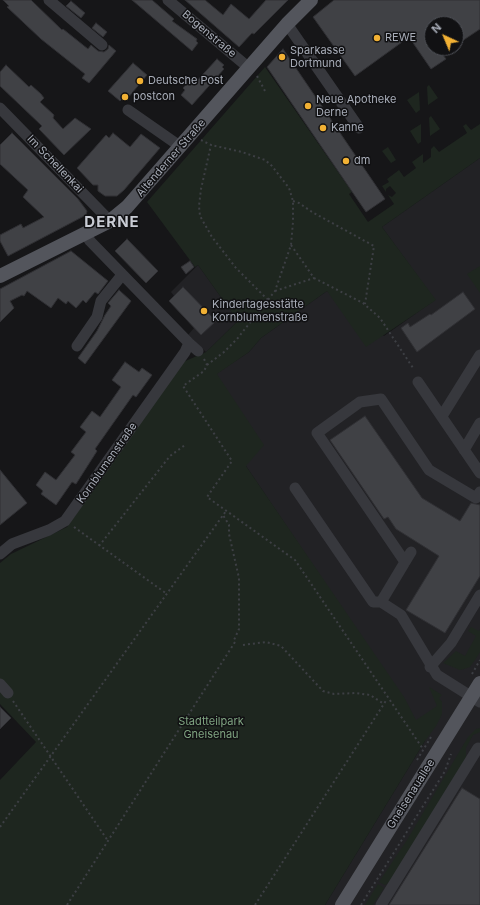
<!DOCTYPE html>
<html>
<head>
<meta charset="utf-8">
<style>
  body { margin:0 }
  #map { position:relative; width:480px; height:905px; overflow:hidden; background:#161618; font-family:Inter,sans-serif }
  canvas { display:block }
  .north { position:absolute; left:424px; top:16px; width:40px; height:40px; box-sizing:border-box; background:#111113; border:1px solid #4d4f55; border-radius:50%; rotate:316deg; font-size:11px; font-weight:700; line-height:16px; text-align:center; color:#a8adb8 }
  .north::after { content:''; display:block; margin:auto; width:14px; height:18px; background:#f2b134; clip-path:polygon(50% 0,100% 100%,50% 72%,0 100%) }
</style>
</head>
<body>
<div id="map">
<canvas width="480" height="905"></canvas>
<div class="north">N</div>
</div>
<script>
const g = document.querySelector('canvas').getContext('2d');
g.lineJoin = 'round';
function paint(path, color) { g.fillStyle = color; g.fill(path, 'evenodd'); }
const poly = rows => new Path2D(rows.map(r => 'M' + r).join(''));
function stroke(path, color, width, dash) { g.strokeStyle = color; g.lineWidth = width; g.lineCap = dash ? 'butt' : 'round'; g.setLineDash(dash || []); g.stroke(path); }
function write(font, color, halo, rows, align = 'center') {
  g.font = font + ' Inter,sans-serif'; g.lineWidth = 3; g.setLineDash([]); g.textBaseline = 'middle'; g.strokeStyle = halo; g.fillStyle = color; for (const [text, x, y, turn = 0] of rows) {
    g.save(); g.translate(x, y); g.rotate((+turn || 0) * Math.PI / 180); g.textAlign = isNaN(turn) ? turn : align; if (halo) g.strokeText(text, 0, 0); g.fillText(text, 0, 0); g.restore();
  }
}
paint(poly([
  [480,158,480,905,325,905,425,741,402,697,246,466,216,374,249,352,261,338,327,291,384,336,435,300,382,227],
  [198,265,238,321,206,352,188,335,194,328,169,301,174,296,171,292]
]), '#222225');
paint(poly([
  [265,67,352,192,349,194,368,222,394,204,388,195,392,197,396,193,390,186,386,189,386,192,382,186,389,182,387,179,399,170,404,177,416,168,412,162,423,154,423,163,431,157,431,149,434,146,439,152,467,133,463,126,466,124,471,130,480,124,480,158,382,227,436,300,366,347,327,291,261,338,249,352,217,374,264,445,246,466,404,697,416,720,437,706,429,687,442,695,439,698,442,702,442,714,436,726,425,741,325,905,0,905,0,780,36,742,0,704,0,563,11,554,67,527,183,362,206,352,238,321,198,265,195,267,147,202],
  [429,85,438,98,428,105,427,87],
  [419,92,420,110,416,113,407,100],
  [431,116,440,129,430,136,429,118],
  [421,124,421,142,418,144,410,131],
  [388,147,396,160,391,163,382,151],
  [480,266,480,293,467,274],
  [471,627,479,631,480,629,480,652,475,660,470,667,464,669,460,670,443,663,456,651,465,656,476,636,468,631],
  [480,728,480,732,473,735,466,748,466,758,395,878,385,885,379,882,407,840,468,737,476,729],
  [378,884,384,888,373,905,365,905]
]), '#1e261f');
const building = poly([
  [3,0,31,0,62,30,63,29,88,49,91,45,98,51,104,52,108,49,109,45,116,51,89,83,82,78,85,74,41,39,7,7,9,6,3,0],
  [132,0,152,0,174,19,172,21,197,39,196,41,198,43,192,51,132,0],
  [185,0,205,0,223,15,231,4,249,19,266,0,288,0,254,34,252,33,239,47,185,0],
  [334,0,480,0,480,29,456,45,456,24,432,24,432,48,452,48,443,55,446,59,431,69,409,37,355,76,313,17,334,0],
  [71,1,85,13,81,18,66,6,71,1],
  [96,23,107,32,103,37,92,28,96,23],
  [283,49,385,199,366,212,267,67,283,49],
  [217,59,224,65,222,67,224,69,192,105,181,95,185,90,183,88,191,79,195,83,217,59],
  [133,63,147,75,127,99,124,97,120,101,108,91,133,63],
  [6,65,29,87,31,85,41,94,44,98,40,102,54,115,53,118,63,129,75,118,91,129,64,155,39,129,42,126,0,86,0,72,6,65],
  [12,133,78,199,87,211,86,215,8,256,0,241,0,235,21,224,23,228,44,217,23,197,28,190,0,164,0,145,12,133],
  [113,133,130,147,141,134,160,148,124,190,117,196,105,196,98,191,98,185,93,185,77,168,106,135,109,138,113,133],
  [127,239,158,271,146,283,115,251,127,239],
  [71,251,108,281,98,294,95,292,86,303,83,300,76,308,68,301,66,304,58,298,51,308,27,291,24,296,22,295,10,301,14,308,0,322,0,289,71,251],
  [190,261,194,267,186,274,181,267,190,261],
  [183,287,216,321,201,335,169,301,183,287],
  [119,290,131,301,85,364,78,358,97,331,105,315,111,306,108,303,119,290],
  [463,292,475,309,417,352,401,328,408,323,410,327,430,314,431,315,463,292],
  [125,362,139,372,142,368,152,375,136,397,133,395,95,449,97,451,76,484,72,482,56,505,41,494,43,491,36,485,45,472,56,480,75,455,71,452,86,432,80,427,92,411,100,417,121,387,112,380,125,362],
  [365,416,422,498,460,521,471,503,480,505,480,576,445,633,406,610,439,556,396,529,388,517,384,519,330,440,365,416],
  [0,470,27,503,0,525,0,470],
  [0,707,11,718,0,729,0,707],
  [462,788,480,799,480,905,389,905,462,788]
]);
paint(building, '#404145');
stroke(building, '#303034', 1);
stroke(poly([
  [257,76,265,91],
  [201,140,211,145,201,189,199,206,200,216,212,237,236,268,268,300],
  [293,201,299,203,312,212,374,246,365,304],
  [291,245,314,278,363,303,380,318,413,368],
  [275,291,314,278],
  [204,359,207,365,204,371,183,386,232,461,207,497,295,560,423,749],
  [207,365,224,352,237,339,275,291,291,245,293,222,293,201,289,188,272,166,265,160,242,152,211,145],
  [74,527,167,594],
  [99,546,170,456,185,445],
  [243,645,266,642,281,646,323,691,334,694,356,693,370,695,384,704],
  [472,674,480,660],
  [13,701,108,841],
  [417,760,431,737],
  [0,827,226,511],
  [67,905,235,642,234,640,239,629,239,578,229,534,229,525,223,515],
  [255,905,387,699],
  [361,905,445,771,451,754]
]), '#3d3f44', 2, [2, 3]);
stroke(poly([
  [49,0,102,45],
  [168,0,249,68],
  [287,24,359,128],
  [0,108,110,221],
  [128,110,181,147],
  [189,343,198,351],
  [77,346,97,317,101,301,122,275],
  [418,382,480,473],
  [442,416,480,355],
  [464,450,480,423],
  [295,488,373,602,381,602],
  [411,552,381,602,401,615,437,675,480,702],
  [0,554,12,544,49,530,65,521,185,352,189,343,90,241,85,233],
  [405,562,317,433,360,402,381,399,429,470,476,498,480,492],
  [430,667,451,643,480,595],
  [0,684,8,693],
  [381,905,478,748,480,749]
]), '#37383d', 11);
stroke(poly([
  [0,276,110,221,127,207,287,24,311,0],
  [342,905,480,683]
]), '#53555c', 14);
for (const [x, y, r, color] of [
  [377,38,4,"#f2b134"],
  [282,57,4,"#f2b134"],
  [140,81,4,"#f2b134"],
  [125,97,4,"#f2b134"],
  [308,106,4,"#f2b134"],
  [323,128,4,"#f2b134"],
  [346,161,4,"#f2b134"],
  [204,311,4,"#f2b134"]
]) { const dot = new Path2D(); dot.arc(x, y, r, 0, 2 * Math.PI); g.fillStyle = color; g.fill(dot); stroke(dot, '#111113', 1.5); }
write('11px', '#a8adb8', '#111113', [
  ["Bogenstraße",209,34,40],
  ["Altenderner Straße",171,158,-49],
  ["Im Schellenkai",55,164,46],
  ["Kornblumenstraße",107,463,-55],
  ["Gneisenauallee",411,794,-58]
]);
write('11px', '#a8adb8', '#111113', [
  ["REWE",385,38],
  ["Sparkasse",290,51],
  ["Dortmund",290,64],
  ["Deutsche Post",148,81],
  ["postcon",133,97],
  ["Neue Apotheke",316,100],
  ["Derne",316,113],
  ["Kanne",331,128],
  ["dm",354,161],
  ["Kindertagesstätte",212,305],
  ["Kornblumenstraße",212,318]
], 'left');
write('11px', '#7fa381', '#111113', [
  ["Stadtteilpark",211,722],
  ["Gneisenau",211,735]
]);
g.letterSpacing = '1px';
write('bold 15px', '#c9ccd4', '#111113', [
  ["DERNE",112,222]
]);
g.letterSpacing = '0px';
</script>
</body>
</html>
